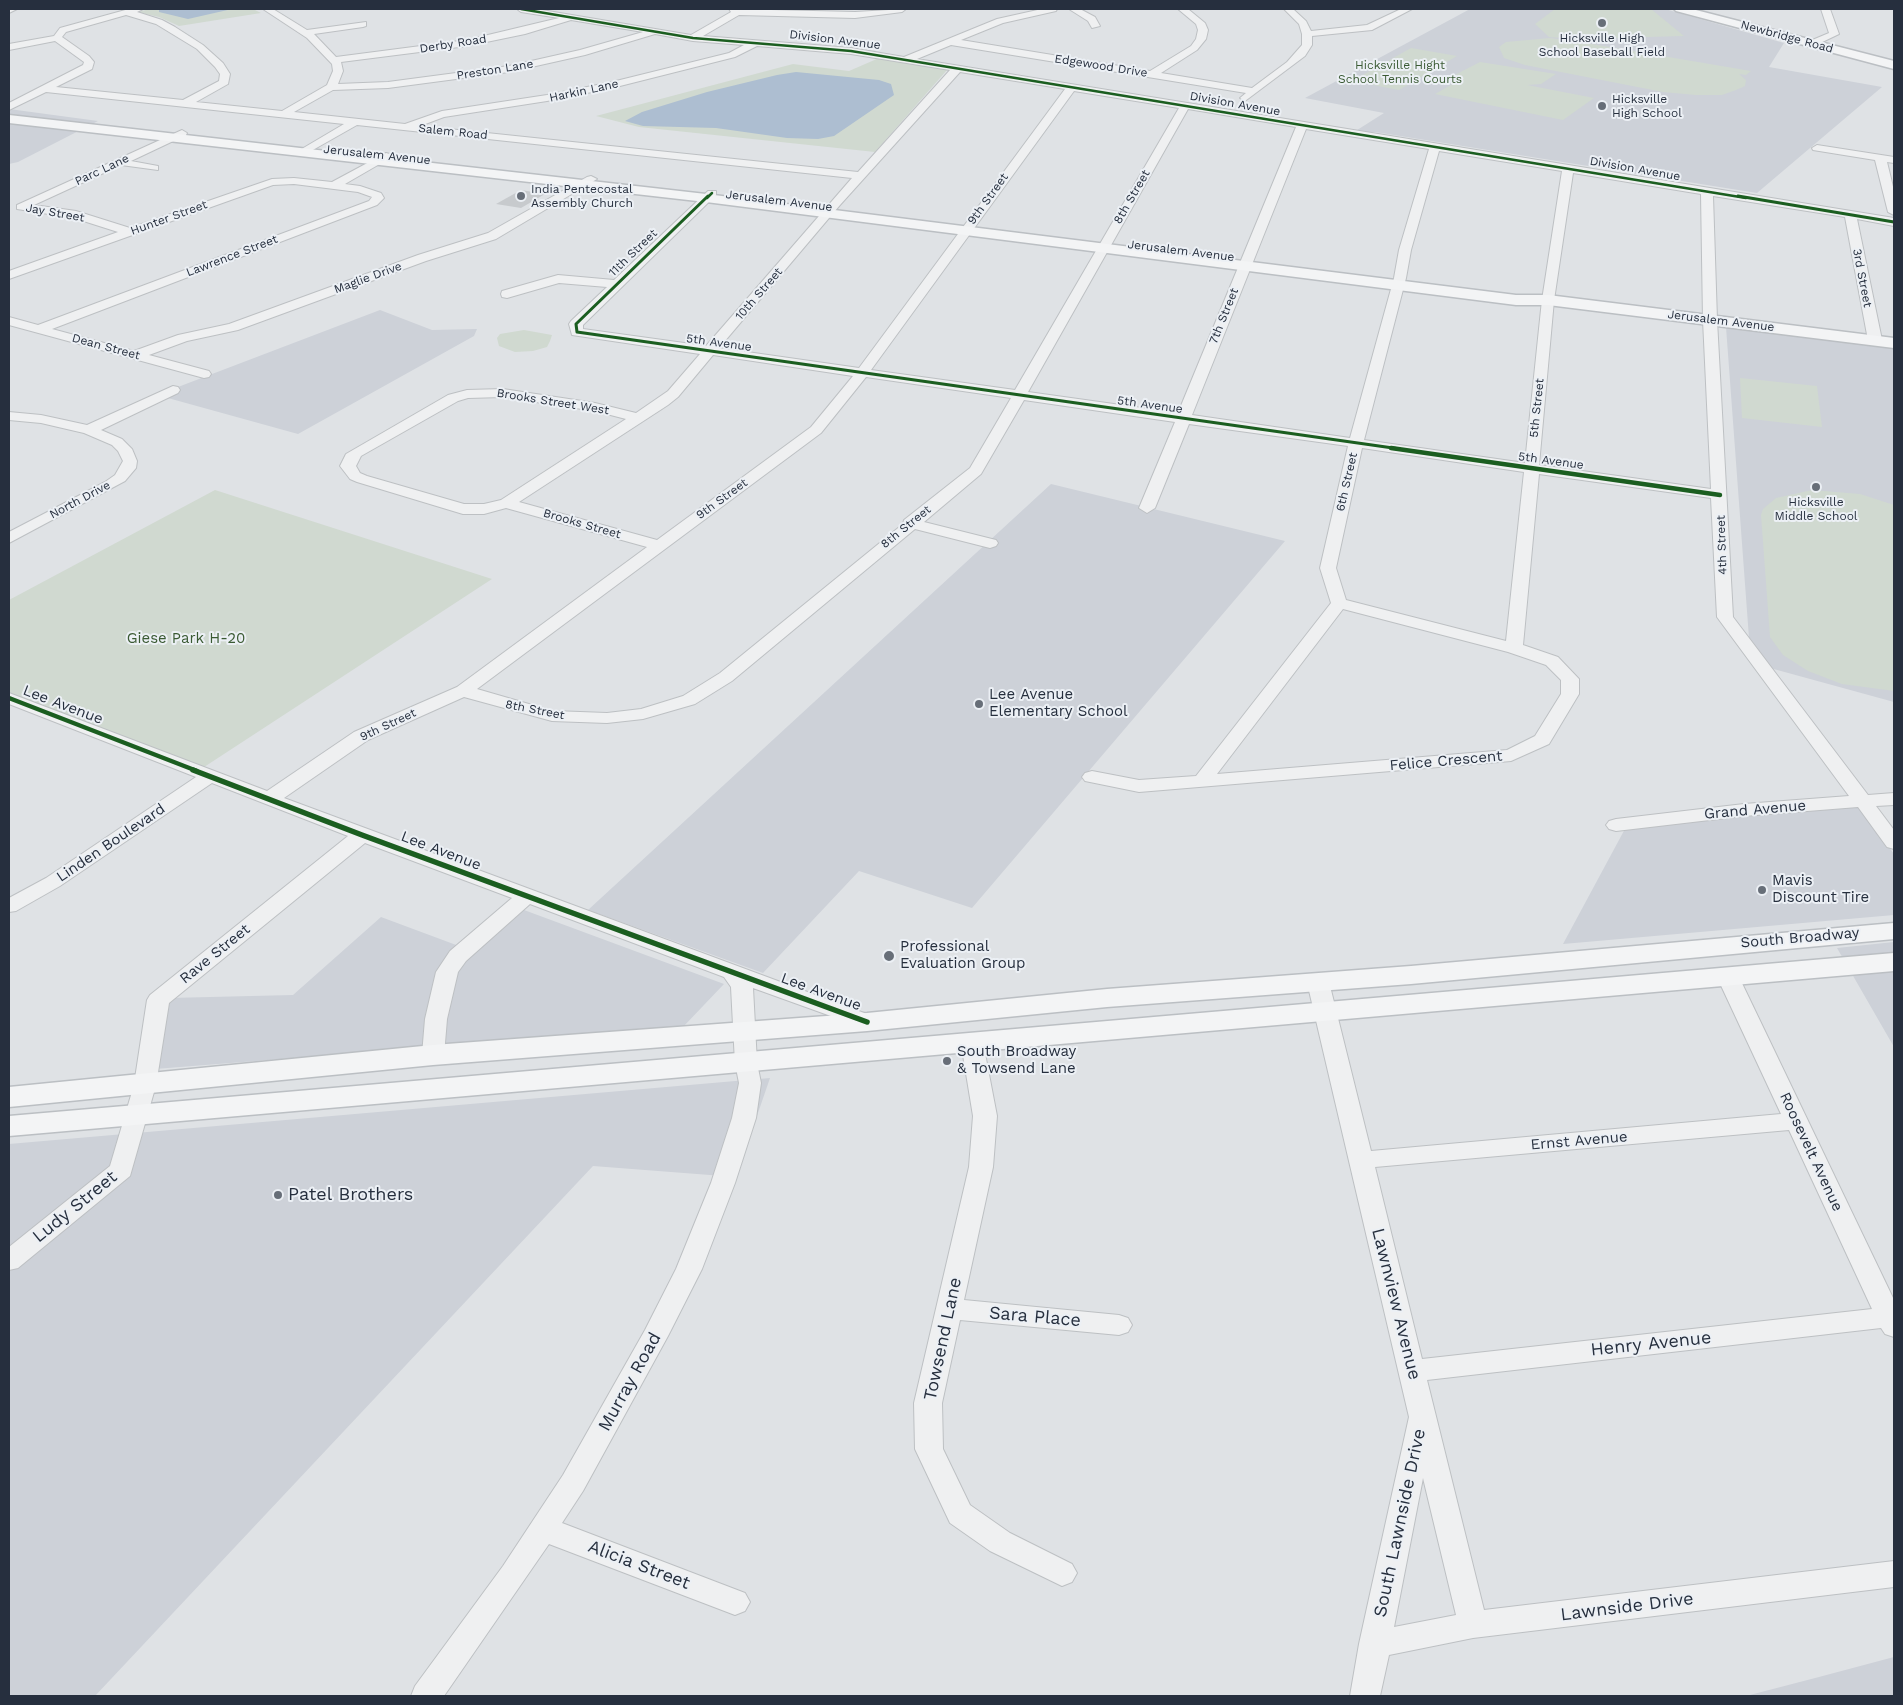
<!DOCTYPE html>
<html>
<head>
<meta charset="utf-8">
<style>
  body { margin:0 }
  #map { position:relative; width:1903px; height:1705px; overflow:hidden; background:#dfe2e5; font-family:"Work Sans",sans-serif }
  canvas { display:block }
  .frame { position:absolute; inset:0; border:10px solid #262f3e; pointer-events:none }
</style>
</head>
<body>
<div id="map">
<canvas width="1903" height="1705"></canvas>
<div class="frame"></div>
</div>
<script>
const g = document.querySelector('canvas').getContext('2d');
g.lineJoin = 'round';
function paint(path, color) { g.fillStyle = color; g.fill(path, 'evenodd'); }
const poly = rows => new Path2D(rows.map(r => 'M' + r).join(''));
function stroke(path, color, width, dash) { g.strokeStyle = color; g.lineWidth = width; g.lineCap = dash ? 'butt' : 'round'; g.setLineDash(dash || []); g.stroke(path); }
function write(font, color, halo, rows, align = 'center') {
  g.font = font + ' "Work Sans",sans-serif'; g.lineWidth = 4; g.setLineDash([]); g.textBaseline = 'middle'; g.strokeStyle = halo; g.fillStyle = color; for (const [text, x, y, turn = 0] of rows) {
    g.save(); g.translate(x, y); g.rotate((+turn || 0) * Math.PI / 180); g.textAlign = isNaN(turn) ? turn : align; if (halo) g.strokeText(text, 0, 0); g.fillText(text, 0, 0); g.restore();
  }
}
paint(poly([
  [1470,9,1665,9,1784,43,1769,67,1882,87,1757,193,1375,132,1354,132,1384,113,1305,98],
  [9,109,98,121,18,162,9,164],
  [380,310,432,330,477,329,474,336,298,434,157,395],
  [1726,327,1894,348,1894,702,1770,668,1749,638],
  [1051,484,1285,541,972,908,859,871,763,973,588,910],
  [1860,807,1894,854,1894,915,1563,944,1626,827],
  [524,910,724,984,683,1027,155,1069,169,998,293,995,381,917,475,952],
  [1894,942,1894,1047,1837,948],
  [770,1078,736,1177,593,1166,95,1696,9,1696,9,1144],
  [1894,1657,1894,1696,1746,1696,1819,1677]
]), '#cdd1d8');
paint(poly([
  [150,9,253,9,261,13,179,26,159,17,137,12],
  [1555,9,1651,9,1684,36,1574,39,1549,37,1535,24],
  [1550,38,1574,41,1751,71,1746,75,1739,74,1746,80,1745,86,1736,90,1722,95,1696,95,1663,92,1525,65,1504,58,1499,47,1506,42],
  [1411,48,1457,56,1399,90,1352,81],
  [879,58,947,70,875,152,639,127,596,116,793,64,849,71],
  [1480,62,1556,74,1541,84,1527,85,1594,98,1563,120,1435,94,1458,81,1449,78],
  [524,330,552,335,550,341,547,347,533,351,515,352,499,346,497,338,500,334],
  [1740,378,1817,386,1822,427,1742,418],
  [215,490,492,579,198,771,9,696,9,600],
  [1812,490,1860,494,1894,505,1894,691,1842,684,1808,671,1783,655,1770,637,1761,515,1763,509,1776,498]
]), '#d0d9d0');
paint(poly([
  [164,9,232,9,188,19,159,12,159,10],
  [796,72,879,80,891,84,894,95,834,136,818,139,787,138,716,128,643,126,625,121,642,112,707,92,777,75]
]), '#adbed1');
paint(poly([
  [521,190,545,194,521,208,496,204]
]), '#c7cacd');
const minor = poly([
  [9,9,17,9,9,13,9,9],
  [129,9,143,9,137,12,162,20,175,27,203,45,223,63,230,74,228,84,196,102,282,111,327,85,333,71,332,64,307,38,263,9,273,9,307,30,366,22,366,26,363,27,314,34,336,57,467,40,559,18,521,12,517,9,536,9,691,35,731,12,729,9,855,12,906,9,902,12,855,18,739,15,703,36,851,48,904,57,997,19,1042,9,1057,9,1056,11,1003,23,961,40,1150,71,1191,46,1196,39,1198,30,1196,24,1178,9,1188,9,1205,23,1208,30,1206,39,1197,50,1161,73,1252,88,1287,62,1302,45,1302,34,1299,24,1284,9,1293,9,1306,21,1311,31,1367,25,1401,9,1412,9,1372,30,1312,36,1312,45,1305,56,1245,101,1240,98,1246,93,951,45,917,59,1894,218,1894,226,1857,219,1882,340,1875,344,1868,340,1845,217,1713,196,1717,320,1733,617,1868,795,1894,793,1894,805,1876,806,1894,830,1894,849,1887,847,1858,807,1744,816,1616,831,1609,829,1606,825,1609,821,1616,819,1744,804,1849,796,1717,617,1711,498,1539,474,1523,645,1558,657,1579,679,1579,694,1549,744,1511,761,1139,792,1085,781,1082,777,1085,773,1092,771,1139,780,1196,776,1331,603,1320,568,1348,446,1189,424,1155,508,1147,513,1139,508,1175,422,1024,400,981,474,924,522,996,540,998,543,996,546,990,548,915,529,732,681,695,704,643,719,607,723,552,721,464,697,368,740,284,798,875,1017,878,1022,875,1027,867,1029,753,988,757,1063,761,1083,756,1118,735,1183,702,1269,668,1336,583,1491,562,1523,745,1593,750,1602,745,1611,735,1615,549,1544,444,1696,411,1696,415,1686,503,1566,563,1475,645,1330,676,1269,711,1183,732,1118,739,1083,735,1063,731,987,724,977,530,904,466,961,458,972,447,1019,444,1055,441,1060,433,1063,425,1060,422,1055,425,1019,436,972,450,951,512,898,365,843,169,1003,156,1085,130,1176,18,1268,9,1270,9,1247,110,1166,134,1085,147,1000,150,995,348,836,212,783,60,886,16,911,9,912,9,898,46,878,196,777,9,704,9,693,267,791,354,732,457,687,647,547,506,508,484,514,463,514,357,482,350,479,340,466,346,454,448,395,467,390,503,389,595,403,636,413,668,391,700,354,572,335,569,324,571,321,607,287,559,283,507,298,502,297,501,294,502,291,558,275,614,280,708,191,716,191,716,195,583,325,583,329,706,346,852,178,357,125,304,155,300,154,300,150,344,124,46,92,9,110,9,103,83,65,84,62,55,41,9,50,9,44,54,36,60,28,129,9],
  [126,15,156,24,197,49,215,67,220,74,219,81,183,100,56,87,92,69,94,62,89,56,62,37,66,32,126,15],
  [571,20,643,32,580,50,509,66,388,82,338,84,343,71,341,62,467,46,525,34,571,20],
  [655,34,693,41,744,45,729,53,612,82,547,95,442,111,405,124,294,112,333,90,388,88,509,72,585,55,655,34],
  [757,46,851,54,950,70,858,172,420,126,444,117,547,101,612,88,735,57,757,46],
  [960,72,1065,89,859,368,719,348,840,205,960,72],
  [1074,91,1179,108,1015,390,871,370,1074,91],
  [1188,109,1296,127,1178,413,1028,392,1188,109],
  [1306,129,1429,149,1399,250,1394,278,1350,438,1192,415,1306,129],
  [1439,151,1562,171,1542,300,1525,463,1364,440,1406,278,1411,250,1439,151],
  [1573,173,1701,194,1703,320,1711,489,1539,465,1554,300,1573,173],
  [713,355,853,376,811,427,657,540,519,502,668,405,678,397,713,355],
  [866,377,1011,398,970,468,904,520,903,524,720,673,683,696,641,709,607,713,553,711,477,689,821,433,866,377],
  [503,397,595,411,626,419,501,500,484,504,464,504,367,476,360,473,356,466,361,456,458,401,468,398,503,397],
  [1362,448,1524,472,1506,641,1346,600,1336,568,1362,448],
  [1343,609,1508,652,1546,665,1561,680,1561,694,1535,736,1507,750,1217,774,1343,609],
  [1069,9,1080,9,1095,17,1100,26,1092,28,1088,21,1069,9],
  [1821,9,1830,9,1839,34,1816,45,1810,45,1810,41,1829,33,1821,9],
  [182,130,187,133,186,135,131,161,158,166,158,170,121,165,34,205,76,211,130,228,272,179,294,178,332,182,386,153,390,154,390,158,345,184,360,186,381,193,384,198,377,205,52,329,134,351,178,335,229,324,418,255,488,233,587,177,591,176,597,179,496,239,426,261,238,330,187,341,149,355,209,371,211,374,209,377,204,378,9,325,9,317,38,325,369,201,372,197,358,192,294,184,273,185,9,279,9,271,118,232,74,218,17,209,17,205,182,130],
  [1817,145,1894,157,1894,163,1887,162,1894,191,1894,215,1888,212,1875,160,1813,150,1812,148,1817,145],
  [173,386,178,387,180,390,178,393,101,430,122,439,132,449,137,461,136,468,125,481,9,543,9,532,105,482,115,475,123,461,118,451,112,445,84,433,41,423,9,420,9,412,41,415,87,425,173,386],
  [1728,970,1736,972,1739,977,1894,1300,1894,1337,1885,1334,1881,1328,1427,1380,1484,1610,1894,1561,1894,1587,1473,1638,1389,1655,1380,1696,1350,1696,1359,1644,1409,1417,1307,982,1310,977,1318,975,1326,977,1329,982,1371,1151,1781,1114,1717,977,1720,972,1728,970],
  [1789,1130,1872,1309,1422,1359,1375,1167,1789,1130],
  [1423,1478,1456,1615,1394,1627,1423,1478],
  [972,1035,980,1038,983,1043,997,1116,993,1167,964,1300,1119,1315,1128,1318,1132,1325,1128,1332,1119,1335,960,1320,942,1403,943,1449,970,1505,1010,1533,1072,1564,1077,1573,1072,1582,1062,1586,990,1551,950,1523,915,1449,914,1403,969,1167,973,1116,961,1043,964,1038,972,1035]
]);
const major = poly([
  [1674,9,1692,9,1894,61,1894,69,1676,11,1674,9],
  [9,115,706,194,1516,295,1548,295,1894,338,1894,348,1548,305,1516,305,706,202,9,123,9,115],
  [1894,923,1894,939,1411,984,1107,1007,867,1031,433,1065,9,1107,9,1087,433,1045,867,1013,1107,989,1411,966,1894,923],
  [1894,953,1894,971,9,1136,9,1116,1894,953]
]);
stroke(minor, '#bdc0c3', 2);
stroke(major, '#bbbfc3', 3);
paint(minor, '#eff0f1');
paint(major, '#f3f4f5');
stroke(poly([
  [521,9,693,38,851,51,1746,198],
  [707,198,712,193]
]), '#1b5e20', 2.5);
stroke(poly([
  [708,196,576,324,577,332,1400,449],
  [1738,196,1894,222]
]), '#1b5e20', 3);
stroke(poly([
  [1391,448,1720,495],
  [9,698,197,771]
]), '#1b5e20', 4.5);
stroke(poly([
  [193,770,362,835,867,1022]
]), '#1b5e20', 5.5);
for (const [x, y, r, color] of [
  [1602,23,5,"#676e78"],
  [1602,106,5,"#676e78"],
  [521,196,5,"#676e78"],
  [1816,487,5,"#676e78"],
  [979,704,5,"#676e78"],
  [1762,890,5,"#676e78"],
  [889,956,6,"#676e78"],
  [947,1061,5,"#676e78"],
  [278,1195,5,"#676e78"]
]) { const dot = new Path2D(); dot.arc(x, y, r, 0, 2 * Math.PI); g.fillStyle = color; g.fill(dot); stroke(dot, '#ecf0f5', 2); }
write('12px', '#262f3e', '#ecf0f5', [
  ["Newbridge Road",1787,37,15],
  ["Division Avenue",835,40,7],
  ["Derby Road",453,44,-9],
  ["Edgewood Drive",1101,66,9],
  ["Preston Lane",495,70,-9],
  ["Harkin Lane",584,91,-12],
  ["Division Avenue",1235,104,10],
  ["Salem Road",453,132,6],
  ["Jerusalem Avenue",377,155,6],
  ["Division Avenue",1635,169,10],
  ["Parc Lane",102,170,-25],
  ["8th Street",1132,197,-60],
  ["9th Street",988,199,-54],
  ["Jerusalem Avenue",779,201,7],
  ["Jay Street",55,213,10],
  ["Hunter Street",169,218,-20],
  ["Jerusalem Avenue",1181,251,7],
  ["11th Street",633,253,-44],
  ["Lawrence Street",232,256,-21],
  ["Maglie Drive",368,278,-20],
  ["3rd Street",1862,278,79],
  ["10th Street",759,294,-49],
  ["7th Street",1224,316,-68],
  ["Jerusalem Avenue",1721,321,7],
  ["5th Avenue",719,343,8],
  ["Dean Street",106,347,15],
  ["Brooks Street West",553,402,9],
  ["5th Avenue",1150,405,8],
  ["5th Street",1537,408,-84],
  ["5th Avenue",1551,461,8],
  ["6th Street",1347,482,-77],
  ["9th Street",722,499,-36],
  ["North Drive",80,500,-28],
  ["Brooks Street",582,524,16],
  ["8th Street",906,527,-39],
  ["4th Street",1722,545,-92],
  ["8th Street",535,710,11],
  ["9th Street",388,725,-25]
]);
write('12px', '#262f3e', '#ecf0f5', [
  ["Hicksville High",1602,38],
  ["School Baseball Field",1602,52],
  ["Hicksville",1612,99,"left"],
  ["High School",1612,113,"left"],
  ["India Pentecostal",531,189,"left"],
  ["Assembly Church",531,203,"left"],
  ["Hicksville",1816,502],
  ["Middle School",1816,516]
]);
write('12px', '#3a5a33', '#ecf0f5', [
  ["Hicksville Hight",1400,65],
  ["School Tennis Courts",1400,79]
]);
write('15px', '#3a5a33', '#ecf0f5', [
  ["Giese Park H-20",186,639]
]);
write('15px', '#262f3e', '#ecf0f5', [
  ["Lee Avenue",989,695],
  ["Elementary School",989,712],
  ["Mavis",1772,881],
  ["Discount Tire",1772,898],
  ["Professional",900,947],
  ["Evaluation Group",900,964],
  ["South Broadway",957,1052],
  ["& Towsend Lane",957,1069]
], 'left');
write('15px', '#262f3e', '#ecf0f5', [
  ["Lee Avenue",63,705,21],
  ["Felice Crescent",1446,761,-5],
  ["Grand Avenue",1755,810,-5],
  ["Linden Boulevard",111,843,-34],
  ["Lee Avenue",441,851,21],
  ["South Broadway",1800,938,-5],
  ["Rave Street",215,954,-39],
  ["Lee Avenue",821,992,20],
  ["Ernst Avenue",1579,1141,-5],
  ["Roosevelt Avenue",1811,1152,65]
]);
write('18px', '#262f3e', '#ecf0f5', [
  ["Patel Brothers",288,1195]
], 'left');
write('18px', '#262f3e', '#ecf0f5', [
  ["Ludy Street",75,1207,-39],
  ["Lawnview Avenue",1396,1304,76],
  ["Sara Place",1035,1317,5],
  ["Towsend Lane",943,1339,-78],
  ["Henry Avenue",1651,1344,-6],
  ["Murray Road",630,1382,-61],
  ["South Lawnside Drive",1400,1523,-78],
  ["Alicia Street",639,1565,21],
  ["Lawnside Drive",1627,1607,-7]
]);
</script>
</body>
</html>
